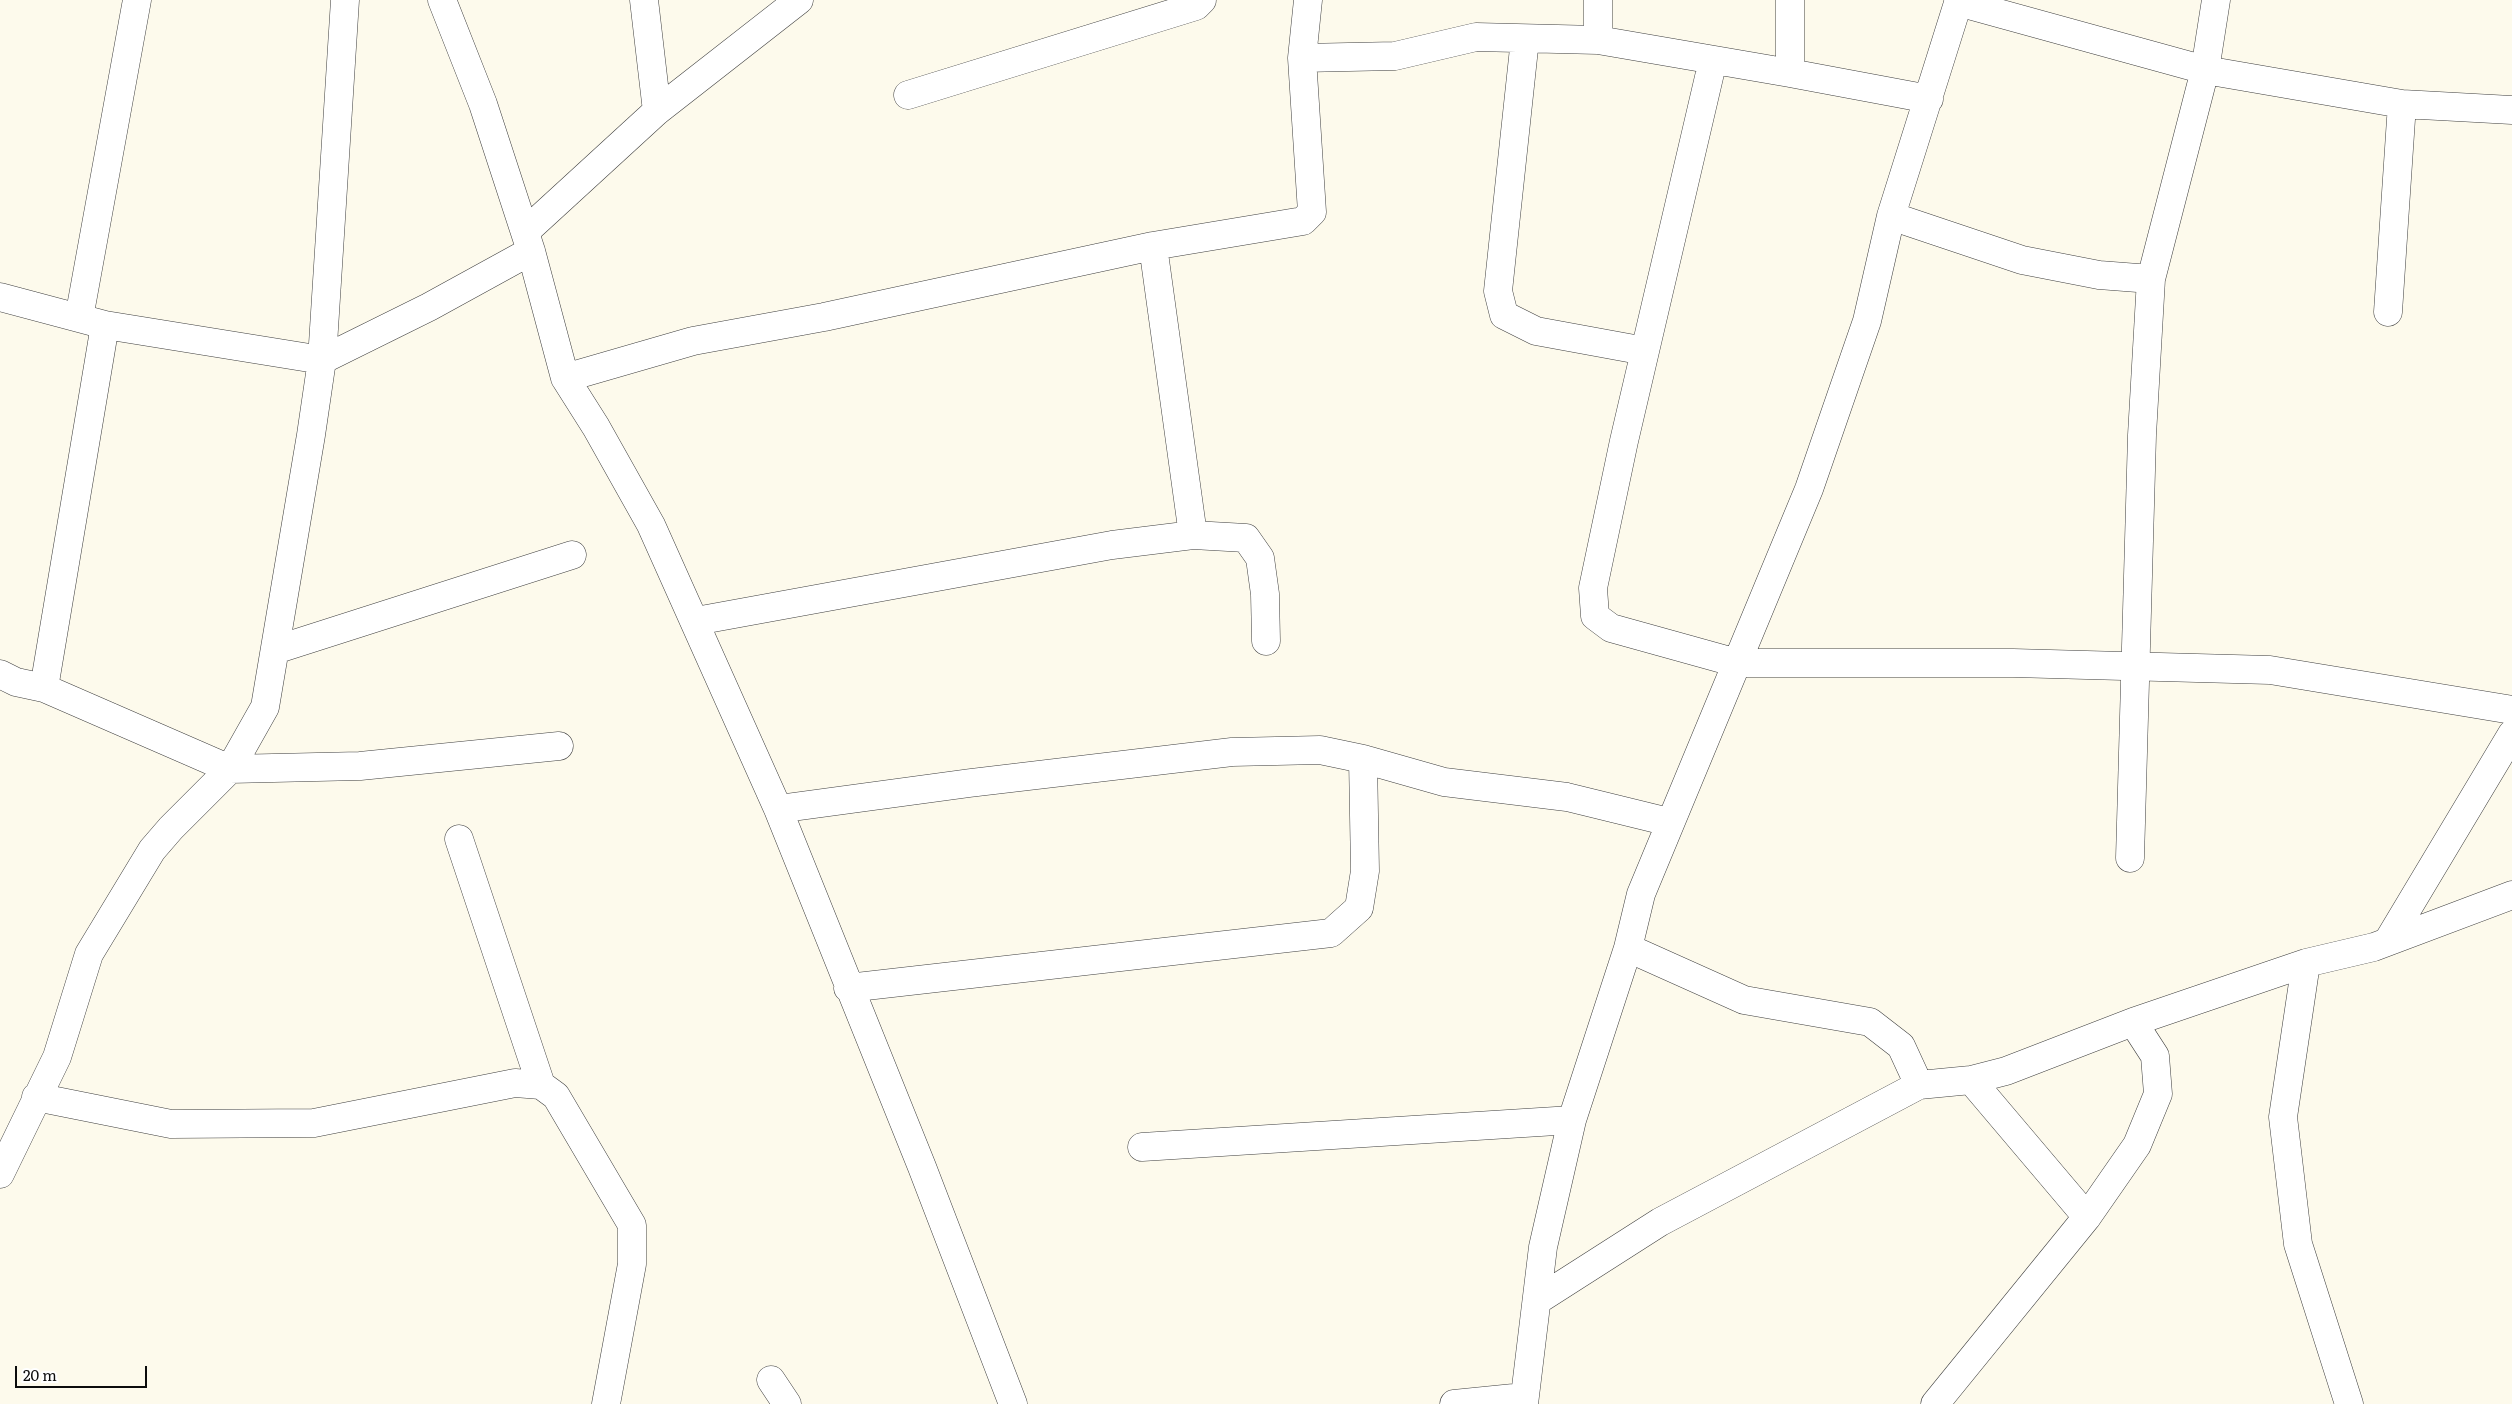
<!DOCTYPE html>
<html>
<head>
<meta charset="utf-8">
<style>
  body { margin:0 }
  #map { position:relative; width:2512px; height:1404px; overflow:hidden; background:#fdfaec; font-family:Literata,serif }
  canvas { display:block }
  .scale { position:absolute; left:15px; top:1366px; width:132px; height:22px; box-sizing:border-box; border:2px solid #0c0c0c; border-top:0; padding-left:6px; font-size:15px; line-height:18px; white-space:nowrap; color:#0c0c0c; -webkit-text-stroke:4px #fff; paint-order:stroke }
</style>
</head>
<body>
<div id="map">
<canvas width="2512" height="1404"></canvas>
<div class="scale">20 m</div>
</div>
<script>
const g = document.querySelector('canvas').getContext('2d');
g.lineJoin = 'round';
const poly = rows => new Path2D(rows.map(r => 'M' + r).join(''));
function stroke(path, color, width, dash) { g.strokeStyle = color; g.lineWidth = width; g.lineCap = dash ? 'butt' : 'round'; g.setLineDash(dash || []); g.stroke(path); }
const minor = poly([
  [442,0,483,104,531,251,565,378,596,427,651,525,778,809,922,1167,1013,1404],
  [644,0,657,111],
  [1598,0,1598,40,1790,73],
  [1790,0,1790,73,1929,99],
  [1958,2,2205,70,2402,104,2512,110],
  [1525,39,1498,291,1504,315,1536,331,1645,351],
  [1302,58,1395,56,1476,37,1598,40],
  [1713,60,1624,441,1593,588,1595,616,1611,628,1737,663,2013,663,2270,670,2512,710],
  [908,95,1196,6,1202,0],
  [1891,216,2022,260,2099,275,2151,279],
  [525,232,657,111,799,0],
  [1153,246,1193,535],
  [0,297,105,325,322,360,345,0],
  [2388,312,2402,104],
  [79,318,137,0],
  [565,378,693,341,824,317,1153,246,1303,221,1312,212,1302,58,1308,0],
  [696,621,1112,545,1193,535,1246,538,1260,558,1265,594,1266,641],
  [275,650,572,555],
  [0,674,16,682,44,688,230,769,360,766,559,746],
  [44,688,105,325],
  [778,809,970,783,1232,752,1320,750,1363,759,1444,782,1567,797,1669,822],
  [459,839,541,1085],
  [2130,858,2142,435,2151,279,2205,70,2216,0],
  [2388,941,2512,734],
  [1628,948,1744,1000,1870,1022,1901,1046,1919,1085],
  [2306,963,2283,1117,2298,1244,2349,1404],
  [848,988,1331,933,1359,908,1365,871,1363,759],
  [1971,1080,2087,1217],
  [36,1097,171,1124,314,1123,515,1083,541,1085,556,1096,632,1225,632,1264,606,1404],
  [1142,1147,1572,1120],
  [0,1174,57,1057,89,954,152,850,171,828,230,769,265,707,311,435,322,360,429,307,531,251],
  [1538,1300,1660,1222,1919,1085,1971,1080,2006,1071,2133,1022,2306,963,2374,947,2512,895],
  [771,1380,787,1404],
  [1454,1404,1524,1397],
  [1524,1404,1543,1247,1572,1120,1628,948,1641,894,1809,489,1867,321,1891,216,1959,0],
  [1935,1404,2087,1217,2137,1145,2158,1094,2155,1056,2133,1022]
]);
stroke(minor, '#3f3f3f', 29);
stroke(minor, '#fff', 28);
</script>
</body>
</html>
